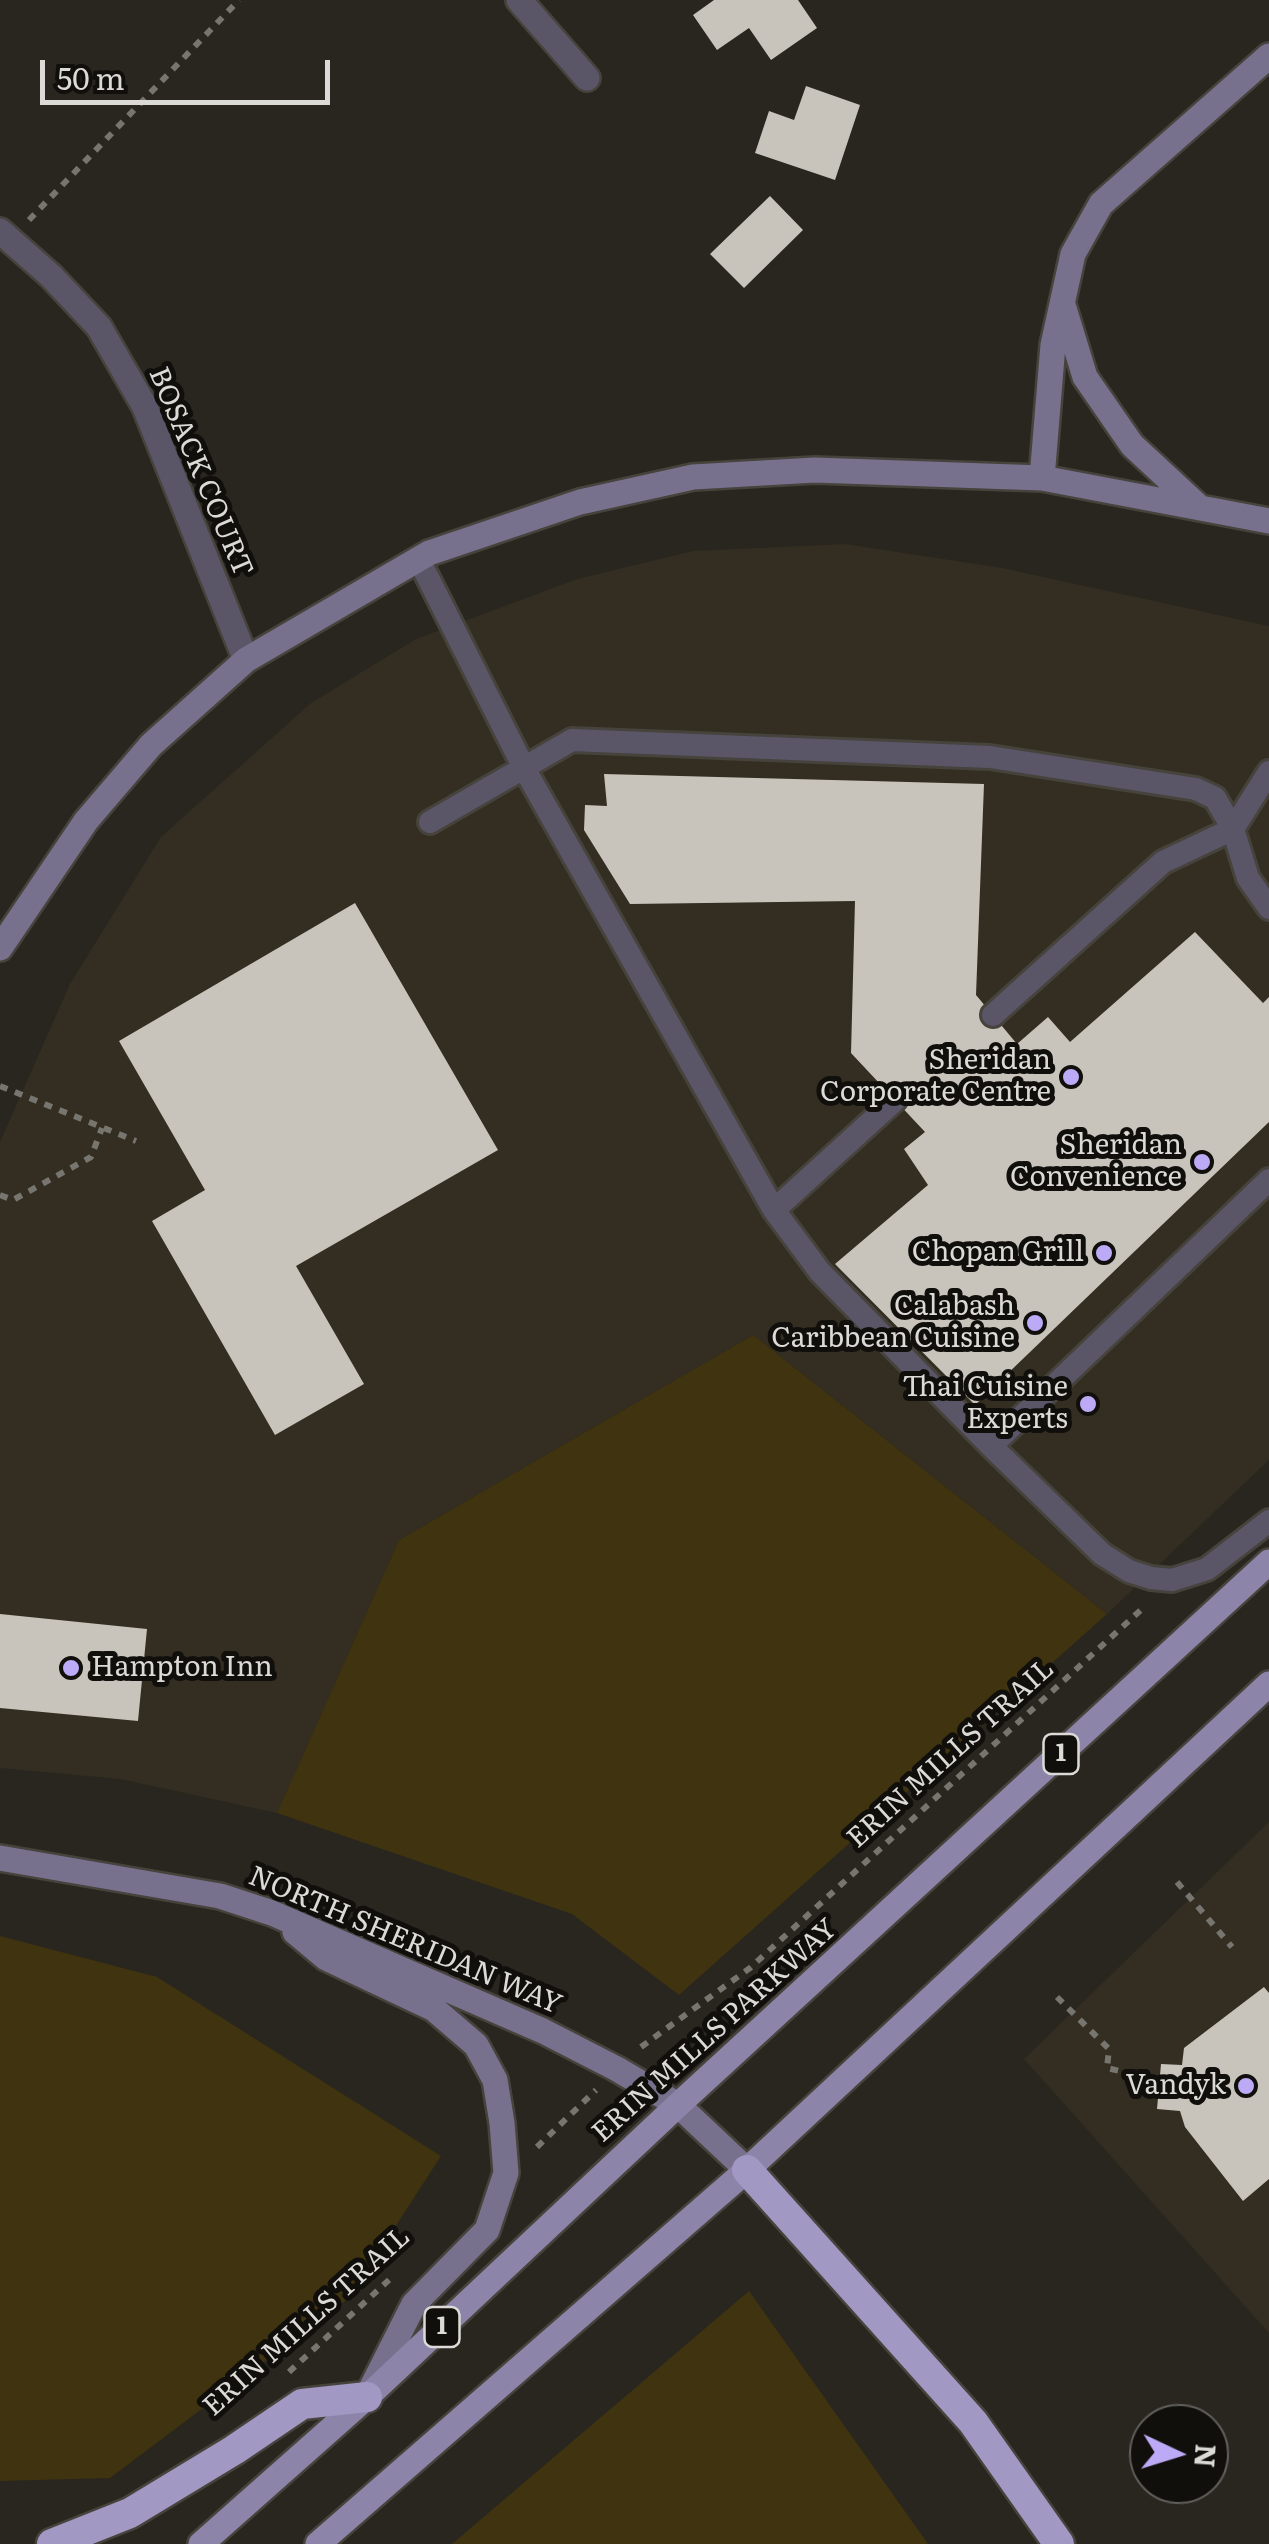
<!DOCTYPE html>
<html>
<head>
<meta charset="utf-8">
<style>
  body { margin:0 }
  #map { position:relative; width:1269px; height:2544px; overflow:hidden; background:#28261f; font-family:Literata,serif }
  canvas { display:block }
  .north { position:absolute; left:1129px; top:2404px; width:100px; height:100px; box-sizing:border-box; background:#100f0c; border:2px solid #62605d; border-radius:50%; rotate:94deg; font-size:28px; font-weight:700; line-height:40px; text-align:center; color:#dcdad6 }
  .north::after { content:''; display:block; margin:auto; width:35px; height:45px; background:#bcaaf6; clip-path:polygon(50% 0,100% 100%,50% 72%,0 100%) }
  .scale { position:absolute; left:40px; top:60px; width:290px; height:45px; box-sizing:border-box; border:5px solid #dcdad6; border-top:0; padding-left:12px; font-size:30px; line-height:35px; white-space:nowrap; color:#dcdad6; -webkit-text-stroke:8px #100f0c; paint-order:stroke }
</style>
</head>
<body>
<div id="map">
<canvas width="1269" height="2544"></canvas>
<div class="north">N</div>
<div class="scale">50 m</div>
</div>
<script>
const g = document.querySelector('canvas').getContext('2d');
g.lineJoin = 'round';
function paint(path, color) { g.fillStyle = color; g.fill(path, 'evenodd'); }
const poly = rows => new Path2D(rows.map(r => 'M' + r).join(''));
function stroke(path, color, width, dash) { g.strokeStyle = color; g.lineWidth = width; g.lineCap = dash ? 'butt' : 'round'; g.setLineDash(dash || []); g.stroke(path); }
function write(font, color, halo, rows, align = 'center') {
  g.font = font + ' Literata,serif'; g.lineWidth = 10; g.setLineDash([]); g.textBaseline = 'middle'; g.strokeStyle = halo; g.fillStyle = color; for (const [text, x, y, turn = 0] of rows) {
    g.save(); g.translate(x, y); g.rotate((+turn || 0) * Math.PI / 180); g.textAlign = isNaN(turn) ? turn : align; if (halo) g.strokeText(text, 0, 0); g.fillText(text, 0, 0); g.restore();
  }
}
paint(poly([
  [845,544,1002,568,1269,626,1269,1460,1107,1614,753,1335,399,1540,277,1813,120,1779,0,1768,0,1142,70,984,161,837,311,703,416,639,577,579,693,551],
  [1269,1822,1269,2333,1024,2059]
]), '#332e21');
paint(poly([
  [753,1335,1107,1614,679,1995,572,1914,277,1813,399,1540],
  [0,1936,157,1977,441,2156,349,2298,110,2478,0,2481],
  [749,2291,928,2544,452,2544]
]), '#40330f');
paint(poly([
  [714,0,798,0,817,28,771,60,749,28,717,50,693,15],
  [806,86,860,105,835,180,755,153,769,111,794,120],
  [770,196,803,230,744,288,710,254],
  [604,774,984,784,976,995,1017,1044,1048,1017,1070,1042,1195,932,1263,1003,1269,997,1269,1122,975,1405,835,1264,928,1185,904,1149,925,1132,851,1053,855,901,630,904,584,830,585,805,607,806],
  [355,903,498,1150,296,1266,364,1384,275,1435,152,1221,205,1190,119,1041],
  [0,1614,147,1629,138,1721,0,1708],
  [1264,1987,1269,1993,1269,2179,1243,2201,1185,2127,1180,2111,1157,2109,1161,2064,1182,2065,1184,2048]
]), '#c8c4bb');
const lane = poly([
  [419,560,524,768,774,1210,820,1272,991,1446,1269,1180],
  [1269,772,1233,829,1248,878,1269,908],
  [430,822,572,740,990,757,1196,789,1215,798,1233,829,1163,862,993,1015],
  [774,1210,895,1100],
  [991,1446,1102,1554,1129,1571,1151,1578,1172,1580,1207,1569,1269,1521]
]);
const street = poly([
  [519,0,587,78],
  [0,231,51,276,99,327,145,407,246,660]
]);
const secondary = poly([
  [1063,305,1085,377,1132,445,1200,508],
  [1042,478,1053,345,1073,254,1101,204,1269,56],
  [0,948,86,821,151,745,246,660,429,553,580,502,693,477,815,470,1042,478,1269,521],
  [0,1858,220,1896,272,1913,543,2031,617,2069,678,2105,747,2170],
  [295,1932,326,1958,434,2009,476,2045,495,2080,502,2123,506,2173,487,2230,414,2304,370,2391]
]);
const primary = poly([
  [201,2544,367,2397,678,2105,1269,1562],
  [318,2544,747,2170,1269,1684]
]);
const highway = poly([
  [747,2170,973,2422,1059,2544],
  [52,2544,130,2513,234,2450,302,2404,367,2397]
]);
stroke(lane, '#45433c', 28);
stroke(street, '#45433c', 30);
stroke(secondary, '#45433c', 30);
stroke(primary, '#45433c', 30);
stroke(highway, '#45433c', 35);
stroke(poly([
  [29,220,239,0],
  [0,1086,136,1141],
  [0,1195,13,1200,91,1157,102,1128],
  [1177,1882,1232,1947],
  [1057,1997,1109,2049,1107,2068,1124,2072],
  [641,2047,750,1968,1143,1608],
  [537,2147,596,2090],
  [289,2372,390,2279]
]), '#77756f', 6, [8, 8]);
stroke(lane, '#5a5668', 22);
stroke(street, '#5a5668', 25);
stroke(secondary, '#77718d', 25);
stroke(primary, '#8d85a9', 25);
stroke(highway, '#a198c3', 30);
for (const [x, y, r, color] of [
  [1071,1077,10,"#bcaaf6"],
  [1202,1162,10,"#bcaaf6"],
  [1104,1253,10,"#bcaaf6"],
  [1035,1323,10,"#bcaaf6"],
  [1088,1404,10,"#bcaaf6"],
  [71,1668,10,"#bcaaf6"],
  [1246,2086,10,"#bcaaf6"]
]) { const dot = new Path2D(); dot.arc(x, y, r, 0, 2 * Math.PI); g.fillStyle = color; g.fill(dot); stroke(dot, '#100f0c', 4); }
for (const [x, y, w] of [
  [1061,1754,35],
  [442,2327,35]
]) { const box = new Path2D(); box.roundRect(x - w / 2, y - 20, w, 40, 8); g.fillStyle = '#100f0c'; g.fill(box); stroke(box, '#dcdad6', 2.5); }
write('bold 25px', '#dcdad6', null, [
  ["1",1061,1754],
  ["1",442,2327]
]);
write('28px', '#dcdad6', '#100f0c', [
  ["BOSACK COURT",200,472,67],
  ["ERIN MILLS TRAIL",951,1754,-42],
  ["NORTH SHERIDAN WAY",405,1941,23],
  ["ERIN MILLS PARKWAY",715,2031,-42],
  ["ERIN MILLS TRAIL",307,2322,-42]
]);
write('28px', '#dcdad6', '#100f0c', [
  ["Sheridan",1051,1061],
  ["Corporate Centre",1051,1093],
  ["Sheridan",1182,1146],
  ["Convenience",1182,1178],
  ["Chopan Grill",1084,1253],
  ["Calabash",1015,1307],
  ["Caribbean Cuisine",1015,1339],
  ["Thai Cuisine",1068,1388],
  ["Experts",1068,1420],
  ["Hampton Inn",91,1668,"left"],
  ["Vandyk",1226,2086]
], 'right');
</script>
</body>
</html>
